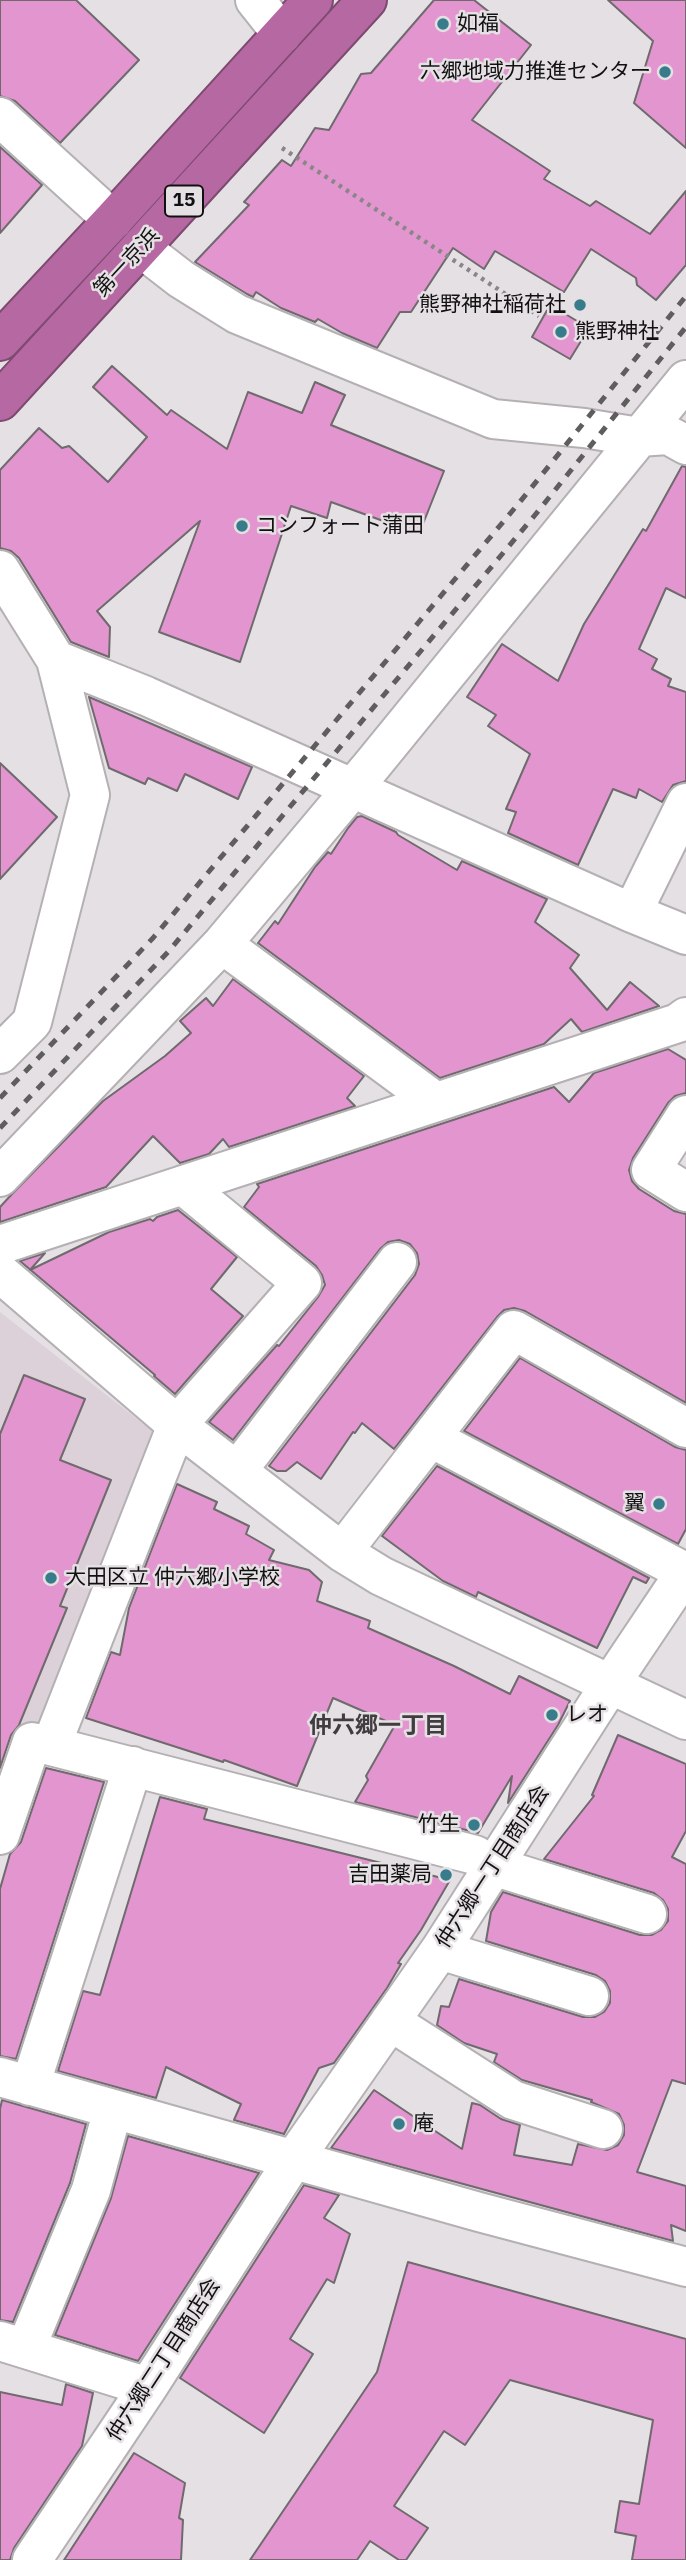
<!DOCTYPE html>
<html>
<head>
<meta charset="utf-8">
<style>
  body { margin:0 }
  canvas { display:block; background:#e5e0e3 }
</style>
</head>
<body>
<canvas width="686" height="2560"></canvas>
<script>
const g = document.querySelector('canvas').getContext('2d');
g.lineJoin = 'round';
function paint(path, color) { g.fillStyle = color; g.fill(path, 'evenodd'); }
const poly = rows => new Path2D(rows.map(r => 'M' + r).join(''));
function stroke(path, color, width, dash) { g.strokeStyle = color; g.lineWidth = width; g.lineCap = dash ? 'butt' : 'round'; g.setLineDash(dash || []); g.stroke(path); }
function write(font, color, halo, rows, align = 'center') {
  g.font = font + ' "IBM Plex Sans","Noto Sans JP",sans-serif'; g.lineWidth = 5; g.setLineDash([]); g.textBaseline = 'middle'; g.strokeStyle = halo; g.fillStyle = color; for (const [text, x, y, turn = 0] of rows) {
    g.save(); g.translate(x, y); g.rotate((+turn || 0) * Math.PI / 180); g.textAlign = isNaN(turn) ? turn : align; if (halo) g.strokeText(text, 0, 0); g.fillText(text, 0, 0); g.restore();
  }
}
paint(poly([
  [0,1312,159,1436,46,1720,24,1730,0,1809]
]), '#dcd1d9');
const building = poly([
  [0,0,76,0,139,60,60,143,15,101,0,96,0,0],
  [434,0,474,0,531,45,472,120,550,171,544,179,590,206,596,201,650,234,686,191,686,265,656,300,637,285,636,278,591,249,564,292,495,251,484,269,453,248,411,312,400,312,377,348,342,333,318,319,315,322,281,308,256,292,253,297,247,294,195,262,249,205,244,202,282,160,291,166,315,128,329,130,361,74,371,73,434,0],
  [608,0,686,0,686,148,634,103,653,41,608,0],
  [0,147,42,185,0,233,0,147],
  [550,305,589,328,570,359,532,337,550,305],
  [112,366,167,415,171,410,227,449,248,392,302,413,315,382,345,395,331,425,444,471,419,534,331,502,327,518,291,506,240,662,159,632,200,521,97,611,110,627,109,657,71,642,19,558,11,551,0,548,0,470,39,428,62,448,69,446,108,482,147,437,93,387,112,366],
  [682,466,686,467,686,598,666,588,639,649,657,659,652,669,671,679,668,686,686,692,686,781,673,785,662,802,639,789,636,798,613,789,578,865,508,833,516,812,506,809,530,754,488,726,496,715,467,697,502,644,558,681,584,624,643,529,646,531,682,466],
  [89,697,252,767,238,799,185,774,177,791,148,778,145,784,109,768,89,697],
  [0,763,57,817,0,879,0,763],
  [362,816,396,832,398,835,457,870,462,861,547,899,535,922,579,955,570,968,607,1010,630,982,659,1006,582,1032,571,1019,544,1044,440,1078,258,943,275,921,278,924,315,867,328,852,331,854,348,828,357,817,362,816],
  [233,979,364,1076,347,1098,355,1106,229,1147,223,1139,209,1154,180,1163,153,1136,106,1187,0,1222,0,1207,12,1194,103,1101,165,1056,191,1033,180,1021,206,998,213,1006,233,979],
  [668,1049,686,1060,686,1093,675,1096,668,1103,633,1158,629,1170,632,1181,639,1189,674,1211,686,1214,686,1403,525,1311,514,1308,504,1310,497,1317,394,1449,362,1423,355,1433,353,1432,321,1479,297,1462,286,1471,277,1471,269,1466,415,1275,419,1264,417,1253,410,1244,399,1240,388,1242,380,1249,233,1440,209,1422,277,1345,279,1346,318,1297,325,1285,322,1275,316,1266,244,1207,259,1187,257,1184,554,1087,569,1102,594,1073,668,1049],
  [178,1210,237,1257,211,1289,243,1316,175,1394,154,1376,155,1375,20,1261,45,1253,30,1270,109,1232,150,1219,153,1221,157,1217,178,1210],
  [520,1358,675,1447,686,1450,686,1529,678,1544,464,1431,520,1358],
  [24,1375,85,1399,60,1460,111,1480,60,1606,67,1608,19,1725,11,1735,0,1768,0,1434,24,1375],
  [437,1466,649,1578,646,1583,633,1577,597,1648,478,1592,476,1597,443,1581,382,1536,437,1466],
  [177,1484,217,1502,214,1509,249,1526,246,1534,274,1550,269,1560,309,1570,322,1582,317,1601,370,1621,368,1628,454,1666,510,1694,519,1676,570,1701,558,1725,508,1803,512,1776,478,1833,355,1802,368,1780,366,1776,395,1725,333,1698,297,1786,224,1760,223,1762,86,1718,111,1652,120,1655,129,1608,177,1484],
  [618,1735,686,1764,686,1831,672,1857,686,1864,686,2084,672,2080,637,2172,686,2186,686,2231,671,2225,673,2241,331,2148,374,2090,462,2149,472,2103,480,2105,501,2119,520,2125,514,2155,572,2165,578,2144,607,2150,618,2145,624,2135,624,2125,619,2114,591,2102,592,2100,522,2080,494,2062,497,2054,464,2043,437,2025,441,2006,449,2007,459,1979,583,2017,595,2017,604,2012,610,2003,610,1991,605,1981,596,1975,486,1941,491,1912,503,1892,640,1935,652,1935,661,1930,668,1921,668,1909,663,1900,654,1893,544,1859,594,1796,592,1795,618,1735],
  [46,1768,104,1782,16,2059,0,2056,0,1889,10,1854,21,1842,46,1768],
  [160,1797,207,1809,204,1819,450,1880,421,1930,398,1963,401,1964,387,1988,334,2063,319,2068,284,2134,234,2120,241,2104,166,2067,156,2098,58,2071,83,1991,100,1995,160,1797],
  [2,2100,86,2124,70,2183,13,2322,0,2320,0,2109,2,2100],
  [128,2136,259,2173,138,2361,55,2335,111,2198,128,2136],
  [304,2185,339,2195,324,2218,350,2234,334,2283,327,2279,290,2339,313,2354,264,2433,180,2378,304,2185],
  [408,2262,686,2339,686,2560,632,2560,636,2536,615,2532,620,2501,639,2504,653,2420,510,2380,465,2445,444,2431,394,2506,428,2528,406,2560,399,2560,370,2541,357,2560,250,2560,377,2372,408,2262],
  [66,2384,93,2393,82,2446,14,2548,10,2560,0,2560,0,2392,62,2405,66,2384],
  [134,2453,185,2483,179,2518,183,2520,181,2560,64,2560,134,2453]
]);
paint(building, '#e395cf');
stroke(building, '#6f6a6d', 2);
const minor = poly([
  [255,0,282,34],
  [0,117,113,220],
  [141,248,181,279,237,314,493,419,584,428,639,437,668,435,686,445],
  [0,570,56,660,90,795,32,1022,0,1054],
  [56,660,146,696,632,913,686,935],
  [632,913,686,803],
  [222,944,436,1102],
  [686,1115,651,1170,686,1192],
  [0,1177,222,944,373,764,686,380],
  [0,1245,678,1023,686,1017],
  [0,1273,177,1425,342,1552,381,1576,686,1720],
  [431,1438,685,1572],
  [237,1471,397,1262],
  [342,1552,514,1330,686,1428],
  [51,1746,475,1855,493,1866,647,1914],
  [0,1835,32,1742,51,1746,177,1425,302,1283,183,1185],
  [440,1950,589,1996],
  [390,2021,513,2100,603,2129],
  [0,2077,479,2212,686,2267],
  [30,2086,133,1766],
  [0,2341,148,2387],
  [26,2348,91,2190,113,2109],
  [32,2560,148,2387,294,2159,440,1950,611,1683,686,1571]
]);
const highway = poly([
  [0,341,113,220,313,0],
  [0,401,367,0]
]);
stroke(minor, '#b4b0b3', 42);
stroke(highway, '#7d4a70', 42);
stroke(poly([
  [282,148,539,316]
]), '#898688', 4.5, [3.5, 5]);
stroke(minor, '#fff', 38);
stroke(highway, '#b668a2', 38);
stroke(poly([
  [0,1098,153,938,519,503,686,296],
  [0,1128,168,952,535,515,686,327]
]), '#605d5f', 5, [9, 9]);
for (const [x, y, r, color] of [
  [443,24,7,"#387c8b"],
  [665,72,7,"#387c8b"],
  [580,305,7,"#387c8b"],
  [561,332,7,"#387c8b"],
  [242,526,7,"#387c8b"],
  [659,1504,7,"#387c8b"],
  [51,1578,7,"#387c8b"],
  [552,1715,7,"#387c8b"],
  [474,1825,7,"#387c8b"],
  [446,1875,7,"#387c8b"],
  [399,2124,7,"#387c8b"]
]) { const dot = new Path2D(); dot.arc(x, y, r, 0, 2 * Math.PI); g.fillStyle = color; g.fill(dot); stroke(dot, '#e5e0e3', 2.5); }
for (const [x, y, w] of [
  [184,201,38]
]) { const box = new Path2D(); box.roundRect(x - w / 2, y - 15.5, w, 31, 5); g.fillStyle = '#e5e0e3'; g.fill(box); stroke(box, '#121112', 2); }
write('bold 19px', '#121112', null, [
  ["15",184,201]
]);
write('21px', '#121112', '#e5e0e3', [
  ["如福",457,24],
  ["六郷地域力推進センター",651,72,"right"],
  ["熊野神社稲荷社",566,305,"right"],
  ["熊野神社",575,332],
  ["コンフォート蒲田",256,526],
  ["翼",645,1504,"right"],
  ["大田区立 仲六郷小学校",65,1578],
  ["レオ",566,1715],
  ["竹生",460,1825,"right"],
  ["吉田薬局",432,1875,"right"],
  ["庵",413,2124]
], 'left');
write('21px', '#121112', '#e5e0e3', [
  ["第一京浜",127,263,-47],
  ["仲六郷一丁目商店会",493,1867,-57],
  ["仲六郷二丁目商店会",164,2360,-57]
]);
write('bold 23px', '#403c3f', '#e5e0e3', [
  ["仲六郷一丁目",378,1726]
]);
</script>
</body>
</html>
